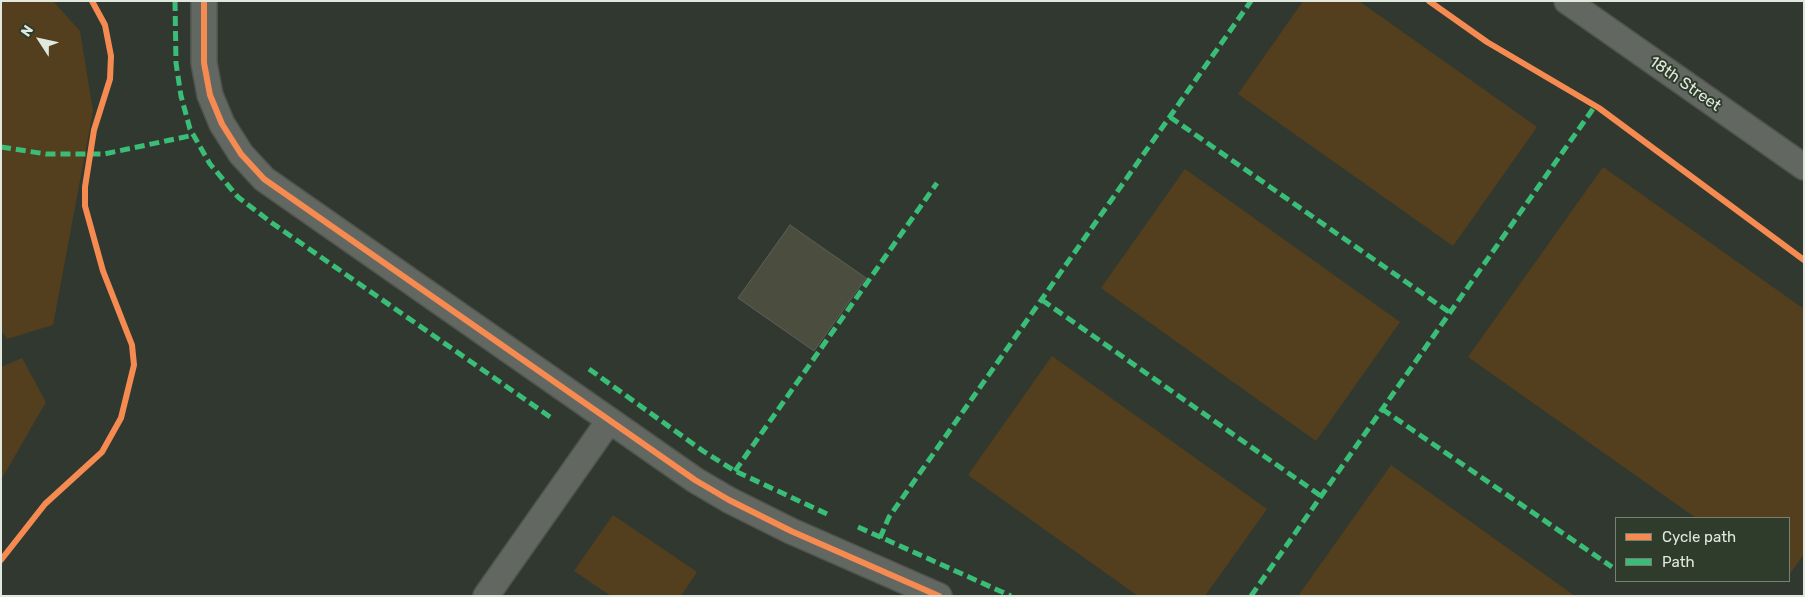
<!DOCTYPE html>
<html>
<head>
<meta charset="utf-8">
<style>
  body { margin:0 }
  #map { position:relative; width:1805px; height:597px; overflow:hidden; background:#31382f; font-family:Rubik,sans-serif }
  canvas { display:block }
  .frame { position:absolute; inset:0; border:2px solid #e1e9df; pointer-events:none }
  .legend { position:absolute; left:1615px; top:517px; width:175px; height:65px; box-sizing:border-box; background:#2f3c2b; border:1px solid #768173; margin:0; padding:6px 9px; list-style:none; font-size:15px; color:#e1e9df }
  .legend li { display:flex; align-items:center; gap:10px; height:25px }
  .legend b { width:25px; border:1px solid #768173 }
  .north { position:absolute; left:15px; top:15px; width:50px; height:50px; -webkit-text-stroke:4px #2f3c2b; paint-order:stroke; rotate:305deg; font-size:14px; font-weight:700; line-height:20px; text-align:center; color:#e1e9df }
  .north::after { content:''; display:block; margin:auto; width:18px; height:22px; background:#e1e9df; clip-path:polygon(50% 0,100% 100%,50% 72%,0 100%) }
</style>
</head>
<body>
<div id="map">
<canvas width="1805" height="597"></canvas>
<div class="frame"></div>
<ul class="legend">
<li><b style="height:6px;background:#f68b52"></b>Cycle path</li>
<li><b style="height:6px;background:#3abd76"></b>Path</li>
</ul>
<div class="north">N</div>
</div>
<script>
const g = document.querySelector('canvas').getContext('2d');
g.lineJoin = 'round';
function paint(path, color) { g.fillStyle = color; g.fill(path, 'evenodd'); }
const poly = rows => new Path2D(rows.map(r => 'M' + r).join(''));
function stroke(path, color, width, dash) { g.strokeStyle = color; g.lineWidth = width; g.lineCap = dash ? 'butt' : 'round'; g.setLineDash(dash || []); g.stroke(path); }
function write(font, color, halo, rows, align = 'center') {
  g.font = font + ' Rubik,sans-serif'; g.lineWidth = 4; g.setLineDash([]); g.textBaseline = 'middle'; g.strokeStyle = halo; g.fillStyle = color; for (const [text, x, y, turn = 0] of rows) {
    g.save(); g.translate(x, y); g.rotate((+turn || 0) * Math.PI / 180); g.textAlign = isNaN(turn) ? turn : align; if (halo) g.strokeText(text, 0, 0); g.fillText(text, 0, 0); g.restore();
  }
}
paint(poly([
  [1,1,53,1,80,31,93,111,53,325,7,339,1,330],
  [1303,1,1359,1,1537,127,1453,246,1238,94],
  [1603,167,1804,309,1804,554,1789,575,1789,518,1696,518,1468,357],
  [1185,169,1400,322,1316,441,1101,288],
  [1052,356,1267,509,1205,596,1138,596,968,475],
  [22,358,46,402,1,480,1,367],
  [1391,465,1575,596,1298,596],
  [613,515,697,572,681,596,611,596,574,571]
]), '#533f1e');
const building = poly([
  [790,225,866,278,814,351,738,298,790,225]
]);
paint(building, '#4b4d3f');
stroke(building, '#5c6057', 1);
const street = poly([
  [204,1,204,63,210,95,222,124,241,154,264,179,695,480,729,500,791,531,939,596],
  [1567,1,1804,167],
  [486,596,609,421]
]);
stroke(street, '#4e534c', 28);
stroke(street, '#636761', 25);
stroke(poly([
  [175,1,176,63,181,96,190,129,210,164,238,197,272,223,553,419],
  [1170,117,1449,312],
  [1,147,46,154,104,154,194,135],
  [1042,300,1321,496],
  [589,369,703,451,735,471,827,514],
  [1382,409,1612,567],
  [735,471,937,183],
  [858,527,1011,596],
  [880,538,889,517,1251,1],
  [1251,596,1595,106]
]), '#3abd76', 5, [10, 5]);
stroke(poly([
  [204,1,204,63,210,95,222,124,241,154,264,179,695,480,729,500,791,531,939,596],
  [1429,1,1487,42,1599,108,1804,260],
  [1,560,45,504,102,452,121,418,134,365,132,345,103,271,85,206,85,187,94,130,110,79,111,56,105,25,92,1]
]), '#f68b52', 6);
write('16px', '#e1e9df', '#2f3c2b', [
  ["18th Street",1685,84,35]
]);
</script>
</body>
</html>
